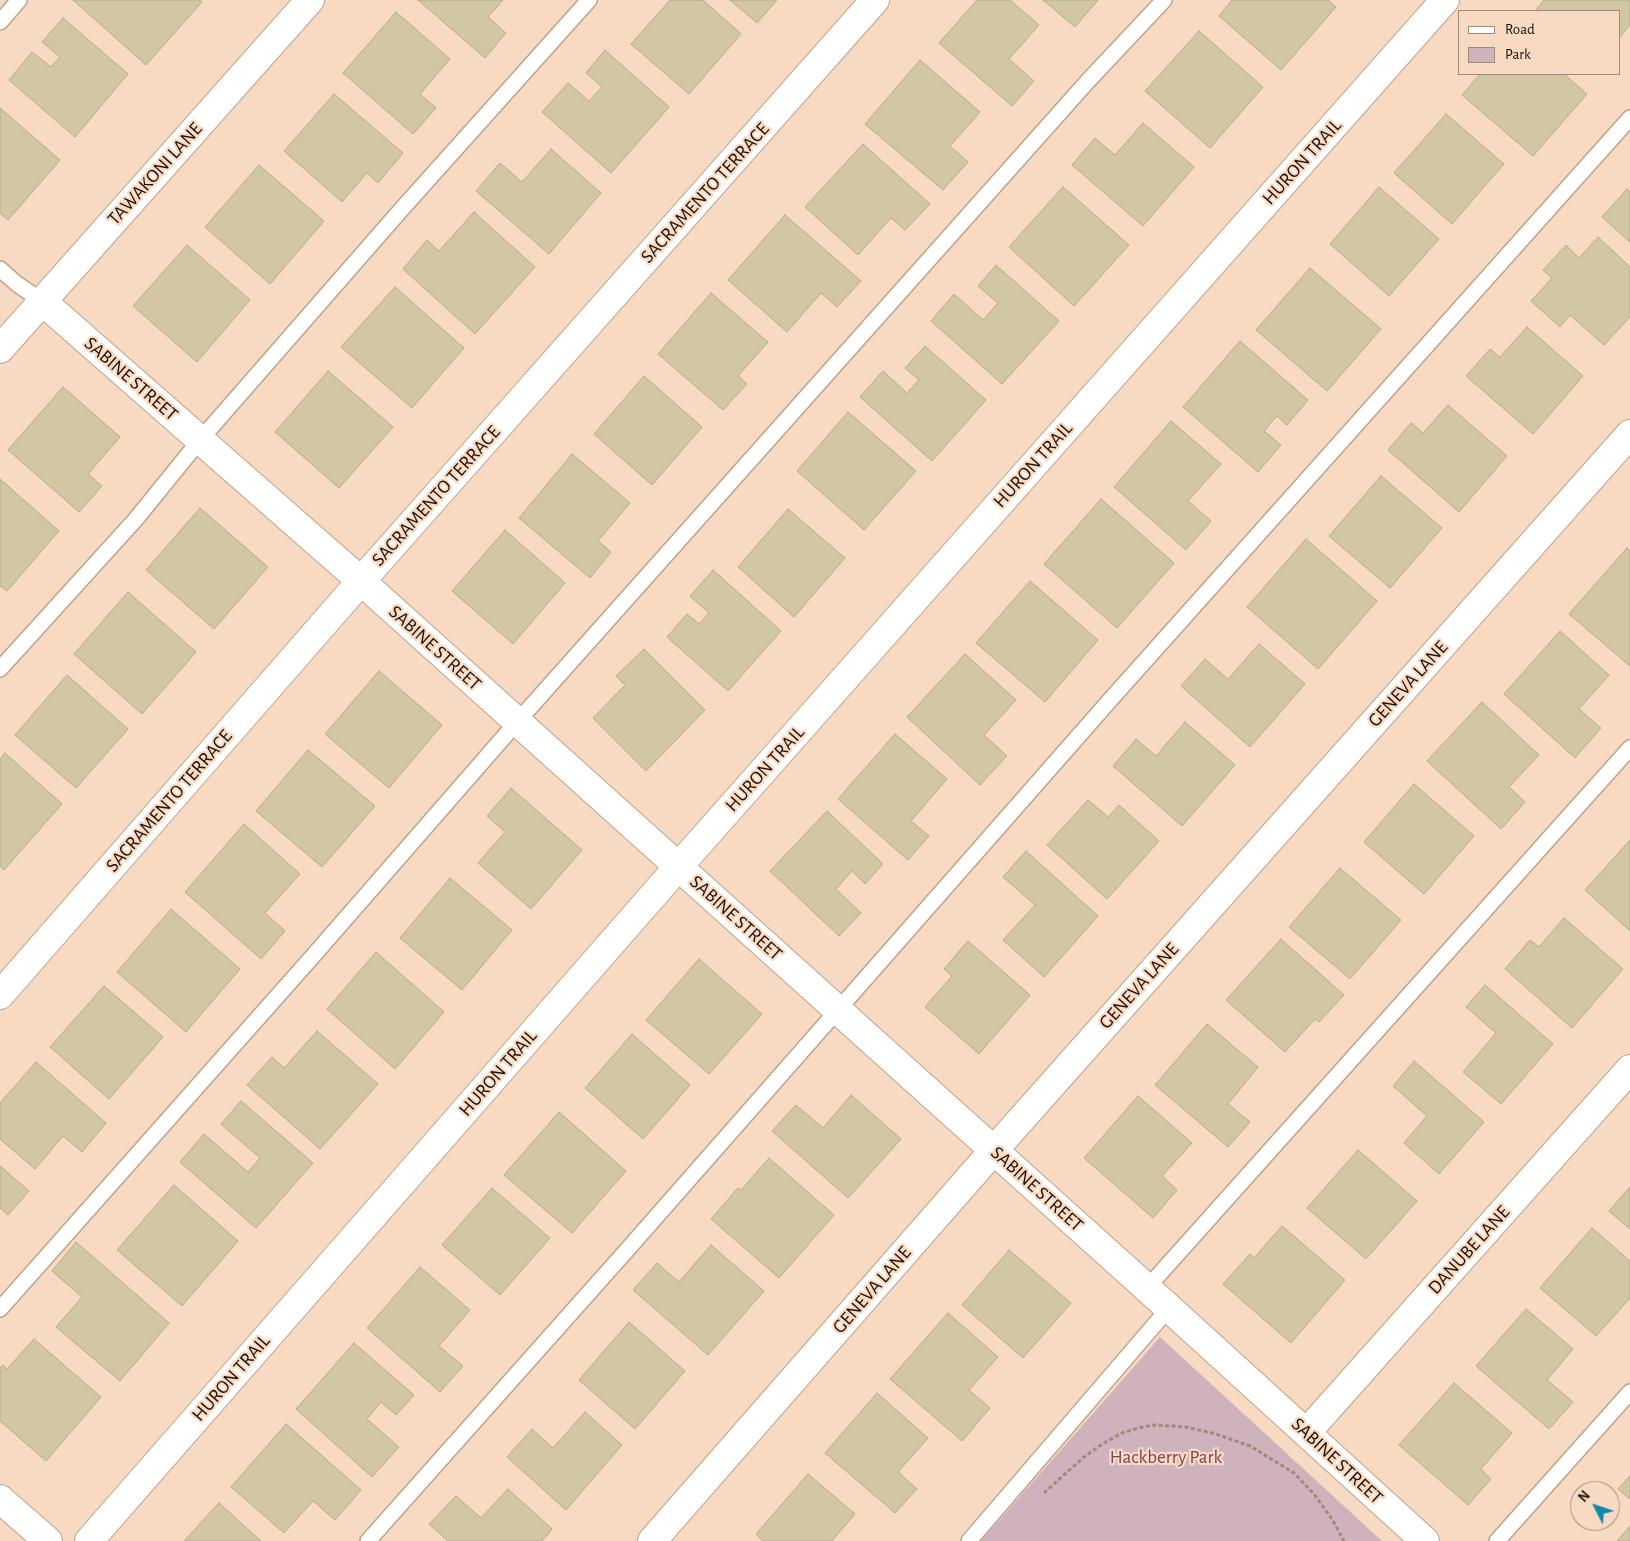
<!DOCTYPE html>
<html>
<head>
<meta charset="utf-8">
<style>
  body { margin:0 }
  #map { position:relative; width:1630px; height:1541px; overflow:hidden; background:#f8dac2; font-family:"Alegreya Sans",sans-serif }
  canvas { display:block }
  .legend { position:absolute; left:1458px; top:10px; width:162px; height:65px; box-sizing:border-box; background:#f8dac2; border:1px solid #9f8977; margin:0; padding:6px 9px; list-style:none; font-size:15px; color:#1a0f07 }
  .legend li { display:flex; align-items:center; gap:10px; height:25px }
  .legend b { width:25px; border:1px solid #9f8977 }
  .north { position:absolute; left:1570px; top:1481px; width:50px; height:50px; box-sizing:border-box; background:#f8dac2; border:1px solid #9f8977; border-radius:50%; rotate:311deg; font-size:14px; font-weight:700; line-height:20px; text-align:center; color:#1a0f07 }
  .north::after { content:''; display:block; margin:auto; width:18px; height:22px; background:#1188ac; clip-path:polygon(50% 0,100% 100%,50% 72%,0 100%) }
</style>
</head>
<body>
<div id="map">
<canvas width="1630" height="1541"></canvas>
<ul class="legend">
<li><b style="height:6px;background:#fff"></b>Road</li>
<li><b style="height:14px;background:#ceb3bd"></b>Park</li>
</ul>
<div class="north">N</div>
</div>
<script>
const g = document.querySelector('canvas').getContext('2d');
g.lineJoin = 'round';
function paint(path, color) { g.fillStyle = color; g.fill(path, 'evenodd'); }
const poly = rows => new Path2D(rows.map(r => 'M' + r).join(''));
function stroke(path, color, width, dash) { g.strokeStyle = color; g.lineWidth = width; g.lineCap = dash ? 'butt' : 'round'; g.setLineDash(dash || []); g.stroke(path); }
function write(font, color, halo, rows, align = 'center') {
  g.font = font + ' "Alegreya Sans",sans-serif'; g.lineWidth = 4.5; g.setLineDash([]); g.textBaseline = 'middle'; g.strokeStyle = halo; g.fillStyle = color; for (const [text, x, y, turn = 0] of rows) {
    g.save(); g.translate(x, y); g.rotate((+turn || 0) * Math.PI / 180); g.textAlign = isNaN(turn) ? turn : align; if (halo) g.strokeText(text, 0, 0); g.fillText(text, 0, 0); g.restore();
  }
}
paint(poly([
  [1160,1337,1382,1541,981,1541]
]), '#ceb3bd');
const building = poly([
  [73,0,199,0,202,2,146,65,73,0],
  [418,0,503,0,488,17,506,33,485,58,418,0],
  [670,0,703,0,741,34,689,94,631,44,670,0],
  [730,0,777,0,757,23,730,0],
  [977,0,1010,0,1039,25,1009,59,1034,81,1012,106,939,43,977,0],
  [1043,0,1098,0,1075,27,1043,0],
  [1232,0,1328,0,1336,7,1281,70,1219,16,1232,0],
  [1544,0,1630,0,1630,25,1619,38,1619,11,1535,11,1544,0],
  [396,12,450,59,420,94,436,108,413,134,343,73,396,12],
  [63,18,128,74,75,137,9,80,32,52,51,67,60,57,42,42,63,18],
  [1199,31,1263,87,1210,148,1145,91,1199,31],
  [605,50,669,107,611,173,542,112,568,83,589,101,602,87,586,73,605,50],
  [920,60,980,112,950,146,968,162,943,190,865,124,920,60],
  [1480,74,1564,74,1587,94,1533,156,1462,95,1480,74],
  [334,94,403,153,378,183,367,173,342,202,284,151,334,94],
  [0,108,60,160,8,220,0,213,0,108],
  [1446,114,1504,164,1452,224,1394,173,1446,114],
  [1143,123,1194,167,1143,226,1072,165,1095,138,1115,155,1143,123],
  [863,144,930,204,905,230,891,218,858,255,805,207,863,144],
  [551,149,601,193,549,254,476,191,500,163,522,182,551,149],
  [259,165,324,221,270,284,205,227,259,165],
  [1063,187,1129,245,1074,306,1009,247,1063,187],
  [1379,187,1439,239,1389,296,1330,244,1379,187],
  [1627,189,1630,192,1630,242,1602,217,1627,189],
  [474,212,535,267,475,334,403,269,427,240,439,251,474,212],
  [785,215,861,281,837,307,821,293,787,332,728,280,785,215],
  [1598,237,1630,267,1630,317,1604,345,1570,315,1560,327,1531,301,1552,278,1543,270,1566,245,1579,258,1598,237],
  [187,245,250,300,197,362,133,306,187,245],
  [996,265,1059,321,1002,384,931,321,954,294,983,320,998,303,978,286,996,265],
  [1310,268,1381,329,1327,391,1256,330,1310,268],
  [395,287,464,348,412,408,341,347,395,287],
  [711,293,768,342,738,376,747,384,723,410,658,354,711,293],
  [1527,327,1583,376,1533,434,1466,376,1490,349,1500,357,1527,327],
  [1240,341,1308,400,1287,425,1277,416,1264,431,1281,445,1258,472,1183,407,1240,341],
  [925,346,986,400,932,461,860,397,883,371,907,393,919,380,905,368,925,346],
  [328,371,393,427,339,488,275,432,328,371],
  [644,376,702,427,652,485,594,434,644,376],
  [63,387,120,437,88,474,102,486,79,512,8,450,63,387],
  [1448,405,1507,456,1459,512,1388,450,1411,423,1423,433,1448,405],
  [848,412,916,471,864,530,797,471,848,412],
  [1171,421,1221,464,1188,501,1211,521,1186,550,1114,487,1171,421],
  [572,454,630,503,598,541,611,552,590,578,519,518,572,454],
  [1381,476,1442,528,1390,588,1329,536,1381,476],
  [0,479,59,531,7,591,0,586,0,479],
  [1101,499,1174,563,1117,628,1044,564,1101,499],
  [200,508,268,567,214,629,146,570,200,508],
  [788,509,845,558,794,617,738,567,788,509],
  [505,530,565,583,513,644,452,591,505,530],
  [1306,539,1377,601,1318,669,1247,607,1306,539],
  [1627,548,1630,551,1630,666,1569,614,1627,548],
  [713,570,781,631,728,691,667,637,687,614,699,624,709,613,690,596,713,570],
  [1030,581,1098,640,1045,702,976,643,1030,581],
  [128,592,196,652,142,714,74,654,128,592],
  [1560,631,1609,675,1579,709,1601,728,1575,758,1504,694,1560,631],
  [1259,644,1305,684,1250,747,1181,686,1205,659,1228,679,1259,644],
  [644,649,705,710,646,771,593,718,625,685,616,676,644,649],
  [965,654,1016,700,984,735,1007,756,980,785,907,717,965,654],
  [379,671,442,725,389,788,325,734,379,671],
  [67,675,128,729,76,788,15,735,67,675],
  [1482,702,1539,755,1509,787,1525,802,1501,829,1427,761,1482,702],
  [1185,722,1235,765,1182,826,1113,766,1136,739,1156,756,1185,722],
  [895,734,947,779,911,821,929,836,908,860,838,799,895,734],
  [308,750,375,806,322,867,256,811,308,750],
  [5,753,62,804,4,870,0,866,0,759,5,753],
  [1414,784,1474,836,1424,894,1364,842,1414,784],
  [511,788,582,850,531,909,478,863,505,832,487,816,511,788],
  [1088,800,1108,817,1119,805,1159,841,1107,899,1047,845,1088,800],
  [827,811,883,864,865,884,852,871,836,889,861,913,839,936,770,871,827,811],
  [244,824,300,874,265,913,285,931,261,959,185,892,244,824],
  [1630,840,1630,931,1585,890,1630,840],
  [1026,851,1098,916,1044,977,1003,940,1035,905,1003,877,1026,851],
  [1340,868,1401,920,1350,979,1289,927,1340,868],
  [450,878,512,930,462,990,400,938,450,878],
  [171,909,240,969,186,1032,117,972,171,909],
  [1564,918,1623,969,1572,1028,1505,969,1530,940,1539,947,1564,918],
  [1281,939,1344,995,1319,1022,1315,1019,1285,1052,1226,1000,1281,939],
  [968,941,1030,995,979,1054,925,1007,952,976,944,969,968,941],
  [376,952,444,1012,395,1069,327,1009,376,952],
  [699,959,762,1014,709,1074,646,1020,699,959],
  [1485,985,1553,1044,1501,1104,1463,1072,1496,1033,1466,1007,1485,985],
  [104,986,163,1037,109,1099,50,1047,104,986],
  [1207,1024,1258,1067,1228,1104,1250,1122,1228,1147,1155,1085,1207,1024],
  [317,1031,378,1084,320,1149,247,1085,272,1057,284,1068,317,1031],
  [632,1034,690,1085,643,1139,585,1088,632,1034],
  [1414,1061,1484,1122,1439,1174,1404,1143,1427,1116,1393,1086,1414,1061],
  [36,1062,106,1123,82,1152,63,1136,35,1169,0,1139,0,1103,36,1062],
  [851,1095,901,1139,848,1198,772,1131,796,1105,823,1128,851,1095],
  [1138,1096,1192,1143,1162,1176,1177,1190,1153,1218,1084,1158,1138,1096],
  [241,1101,313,1163,256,1228,180,1162,204,1134,248,1172,260,1158,221,1124,241,1101],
  [559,1112,626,1171,572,1233,504,1175,559,1112],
  [1358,1150,1417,1201,1366,1259,1307,1208,1358,1150],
  [769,1158,834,1215,779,1278,711,1219,738,1188,741,1190,769,1158],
  [0,1166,29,1191,8,1215,0,1208,0,1166],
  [174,1185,238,1241,182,1306,117,1250,174,1185],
  [1630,1187,1630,1229,1609,1211,1630,1187],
  [492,1188,550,1238,500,1295,442,1245,492,1188],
  [1282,1226,1345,1280,1291,1343,1223,1284,1250,1254,1254,1258,1282,1226],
  [1592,1228,1630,1261,1630,1298,1596,1336,1540,1288,1592,1228],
  [76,1242,169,1323,120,1381,56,1327,82,1297,52,1271,76,1242],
  [711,1245,764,1291,708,1355,633,1290,657,1263,679,1282,711,1245],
  [1009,1250,1071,1303,1023,1358,962,1305,1009,1250],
  [420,1267,470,1310,439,1346,463,1366,440,1392,367,1328,420,1267],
  [1526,1309,1573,1349,1547,1380,1573,1402,1549,1429,1476,1366,1526,1309],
  [948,1313,998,1357,969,1390,990,1408,962,1441,890,1379,948,1313],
  [629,1322,685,1371,635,1429,579,1380,629,1322],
  [34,1339,101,1397,46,1461,0,1421,0,1368,3,1365,7,1369,34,1339],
  [354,1343,414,1395,396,1415,381,1402,367,1419,399,1447,372,1477,296,1409,354,1343],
  [1454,1383,1512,1433,1481,1469,1491,1479,1468,1505,1399,1445,1454,1383],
  [877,1393,928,1438,898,1472,917,1489,895,1513,825,1453,877,1393],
  [585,1412,622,1445,566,1510,507,1457,532,1429,553,1448,585,1412],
  [286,1424,361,1490,335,1520,313,1501,284,1533,231,1487,286,1424],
  [808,1474,855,1514,832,1541,763,1541,756,1534,808,1474],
  [1630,1476,1630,1499,1618,1489,1630,1476],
  [508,1489,552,1529,542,1541,448,1541,429,1524,456,1496,481,1518,508,1489],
  [219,1503,261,1541,184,1541,219,1503],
  [1630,1526,1630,1541,1617,1541,1630,1526]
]);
paint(building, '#d2c7a2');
stroke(building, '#b5ab8a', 1);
const lane = poly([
  [0,22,19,0],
  [0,269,17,284,42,301],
  [0,669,136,519,200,440,400,211,589,0],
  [1147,1288,1630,748],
  [0,1309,313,956,517,722,1087,82,1164,0],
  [368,1541,627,1250,1111,699,1630,118],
  [969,1541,1169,1308],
  [1497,1541,1630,1392]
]);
const street = poly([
  [42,301,361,581,1169,1308,1425,1541],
  [0,349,310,0],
  [0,995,361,581,875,0],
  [1307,1432,1630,1069],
  [89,1541,678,867,1445,0],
  [652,1541,994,1150,1630,434]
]);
const secondary = poly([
  [0,1499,48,1541]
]);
stroke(lane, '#bfa28c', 18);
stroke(street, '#bfa28c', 30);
stroke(secondary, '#bfa28c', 30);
stroke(poly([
  [1044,1493,1084,1457,1104,1443,1122,1433,1138,1428,1154,1425,1186,1427,1216,1434,1250,1446,1294,1473,1314,1494,1332,1519,1344,1541]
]), '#a08a78', 3, [4, 2.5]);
stroke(lane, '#fff', 15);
stroke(street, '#fff', 28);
stroke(secondary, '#fff', 28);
write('19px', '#1a0f07', '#f8dac2', [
  ["HURON TRAIL",1302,162,-48],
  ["TAWAKONI LANE",155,174,-48],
  ["SACRAMENTO TERRACE",705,193,-48],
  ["SABINE STREET",131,379,41],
  ["HURON TRAIL",1033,465,-48],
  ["SACRAMENTO TERRACE",436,496,-48],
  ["SABINE STREET",435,648,42],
  ["GENEVA LANE",1408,684,-48],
  ["HURON TRAIL",765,769,-48],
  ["SACRAMENTO TERRACE",169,801,-49],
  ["SABINE STREET",736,918,42],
  ["GENEVA LANE",1139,986,-48],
  ["HURON TRAIL",498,1073,-49],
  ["SABINE STREET",1037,1189,42],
  ["DANUBE LANE",1469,1250,-48],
  ["GENEVA LANE",872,1290,-49],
  ["HURON TRAIL",231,1378,-49],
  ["SABINE STREET",1337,1461,43]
]);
write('19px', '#79435a', '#f8dac2', [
  ["Hackberry Park",1166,1457]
]);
</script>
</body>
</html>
